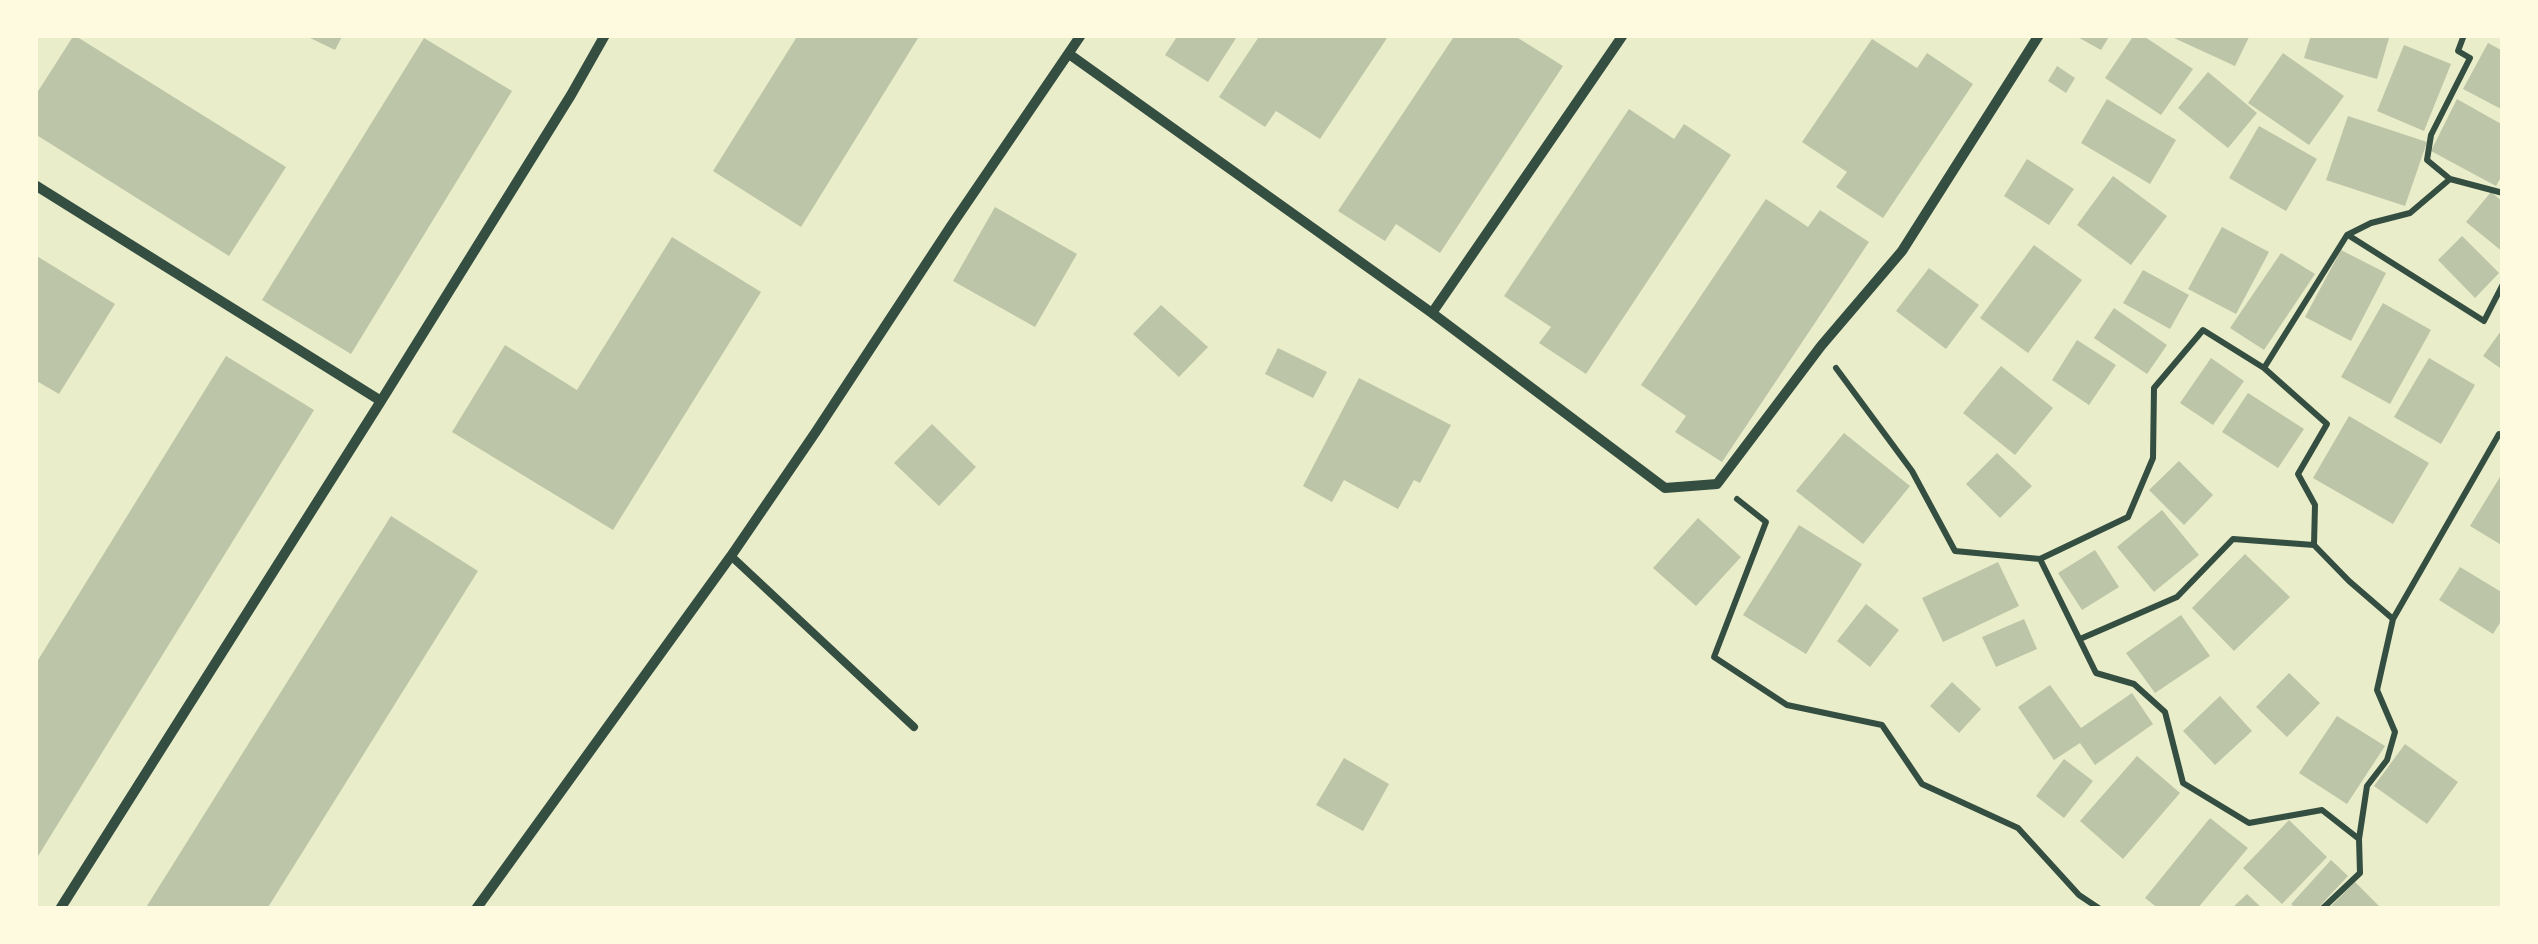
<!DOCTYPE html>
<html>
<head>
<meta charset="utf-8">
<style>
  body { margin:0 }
  #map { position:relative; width:2538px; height:944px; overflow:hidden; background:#e9edc9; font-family:Manrope,sans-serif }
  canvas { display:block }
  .frame { position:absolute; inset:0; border:38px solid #fefae0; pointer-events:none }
</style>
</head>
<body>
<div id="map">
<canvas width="2538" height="944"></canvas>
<div class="frame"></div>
</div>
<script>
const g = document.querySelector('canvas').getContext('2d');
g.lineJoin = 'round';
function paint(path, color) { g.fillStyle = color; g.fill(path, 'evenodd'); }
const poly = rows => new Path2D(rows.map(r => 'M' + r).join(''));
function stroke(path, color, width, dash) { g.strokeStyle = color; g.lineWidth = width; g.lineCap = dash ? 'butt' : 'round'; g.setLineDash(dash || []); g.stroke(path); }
paint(poly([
  [74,35,286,167,229,256,35,134,35,96],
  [304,35,343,35,335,50],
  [798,35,920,35,801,227,713,171],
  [1178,35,1238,35,1208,82,1165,55],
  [1260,35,1389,35,1320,139,1276,111,1265,127,1219,97],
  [1455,35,1520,35,1518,38,1563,66,1440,253,1396,224,1385,241,1338,211],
  [2074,35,2110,35,2101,50],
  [2134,35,2142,35,2193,69,2161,115,2105,78],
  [2175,35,2250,35,2235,66,2174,38],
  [2311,35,2390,35,2377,79,2304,58],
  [424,38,512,91,351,354,262,300],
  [1872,39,1917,68,1927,53,1973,84,1883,218,1836,187,1847,172,1802,142],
  [2488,43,2503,51,2503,110,2463,89],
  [2404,45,2451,64,2424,131,2377,111],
  [2283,53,2344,96,2309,145,2248,103],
  [2057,66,2075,78,2066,93,2048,81],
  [2208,72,2257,113,2228,148,2178,108],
  [2107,99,2176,140,2150,184,2081,143],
  [2457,99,2503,125,2503,173,2496,186,2431,151],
  [1629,109,1674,139,1684,124,1731,155,1586,374,1539,343,1551,327,1504,296],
  [2348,116,2427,142,2405,206,2326,180],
  [2259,126,2317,159,2286,211,2229,178],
  [2027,159,2074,189,2049,225,2004,196],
  [2113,176,2167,216,2131,265,2077,225],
  [2491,192,2503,202,2503,252,2466,222],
  [1766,199,1808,227,1820,210,1869,242,1722,462,1675,432,1686,416,1641,385],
  [995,207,1077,254,1035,327,953,281],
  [2222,227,2269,252,2236,314,2188,289],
  [2462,236,2499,273,2475,298,2438,260],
  [672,237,761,292,613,530,452,432,505,345,577,390],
  [2034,245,2082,280,2028,353,1980,318],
  [2341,250,2386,273,2351,341,2305,317],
  [2281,253,2315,274,2264,350,2230,328],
  [35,255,115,304,59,394,35,380],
  [1929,268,1979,305,1946,349,1896,311],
  [2143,270,2189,295,2170,329,2123,303],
  [2383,303,2431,330,2390,404,2341,377],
  [1161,305,1208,347,1179,377,1133,334],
  [2114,308,2167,345,2147,374,2094,338],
  [2503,328,2503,370,2483,356],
  [2077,340,2116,365,2089,405,2052,380],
  [1278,348,1327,372,1313,398,1265,374],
  [226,356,314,410,35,861,35,665],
  [2211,358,2244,381,2213,425,2180,403],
  [2429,358,2475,385,2441,444,2394,417],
  [2001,366,2053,408,2015,455,1963,413],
  [1359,378,1451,425,1420,483,1414,480,1398,509,1344,480,1332,502,1303,486],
  [2248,393,2304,429,2278,468,2222,432],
  [2349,416,2429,463,2393,524,2313,478],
  [932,424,976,467,939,506,894,463],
  [1844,433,1910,486,1863,544,1796,491],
  [1997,453,2032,486,2000,518,1966,484],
  [2179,461,2213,495,2184,525,2149,490],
  [2503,472,2503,546,2470,526],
  [2162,510,2199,555,2154,592,2117,547],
  [391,516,478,571,267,909,145,909],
  [1698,518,1741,557,1696,606,1653,568],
  [1799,525,1862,564,1806,654,1743,615],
  [2095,550,2119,587,2082,610,2058,573],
  [2245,554,2290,597,2234,651,2192,608],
  [1998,562,2019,606,1943,642,1922,598],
  [2460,567,2503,593,2503,618,2493,634,2439,600],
  [1866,604,1899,630,1870,667,1837,641],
  [2181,615,2210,656,2155,693,2126,653],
  [2024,619,2037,649,1996,667,1982,637],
  [2289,673,2320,703,2287,737,2256,707],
  [1952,682,1981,709,1959,733,1930,706],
  [2050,685,2081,728,2132,693,2153,724,2095,765,2080,743,2054,760,2018,707],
  [2220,696,2252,731,2215,765,2183,731],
  [2337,716,2385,746,2347,804,2299,773],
  [2405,744,2458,782,2427,824,2374,786],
  [2137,756,2180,793,2123,859,2080,821],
  [1344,758,1389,784,1363,831,1316,805],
  [2064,759,2093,781,2064,818,2036,796],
  [2210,818,2248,848,2197,909,2159,909,2145,898],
  [2289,820,2327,857,2282,904,2243,868],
  [2331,860,2348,876,2317,909,2296,909,2291,904],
  [2355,882,2382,909,2328,909],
  [2247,894,2263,909,2231,909]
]), '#bcc5a7');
stroke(poly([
  [2450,179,2427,160,2431,135,2470,58,2458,51,2464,35],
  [2348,235,2484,321,2503,284],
  [1836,368,1912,471,1955,551,2040,559,2096,673,2134,684,2165,712,2183,783,2249,823,2322,810,2359,839,2367,786,2387,760,2395,732,2377,690,2393,619,2499,434,2503,436],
  [2264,368,2327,424,2298,474,2315,505,2314,545],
  [1737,499,1766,522,1714,657,1787,705,1882,725,1922,784,2018,828,2079,895,2100,909],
  [2040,559,2128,517,2153,458,2154,388,2203,330,2264,368,2347,235,2371,223,2410,213,2450,179,2503,193],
  [2080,639,2177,597,2233,539,2314,545,2349,581,2393,619],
  [2322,909,2360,873,2359,839]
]), '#344e41', 6);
stroke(poly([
  [731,556,914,727]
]), '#344e41', 8);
stroke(poly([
  [1069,54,1432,313,1665,488,1717,484,1821,346,1902,251,2039,35],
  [35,185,381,401],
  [1432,313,1623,35],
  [60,909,381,401,571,95,605,35],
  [476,909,731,556,815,433,951,226,1081,35]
]), '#344e41', 10);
</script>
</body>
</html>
